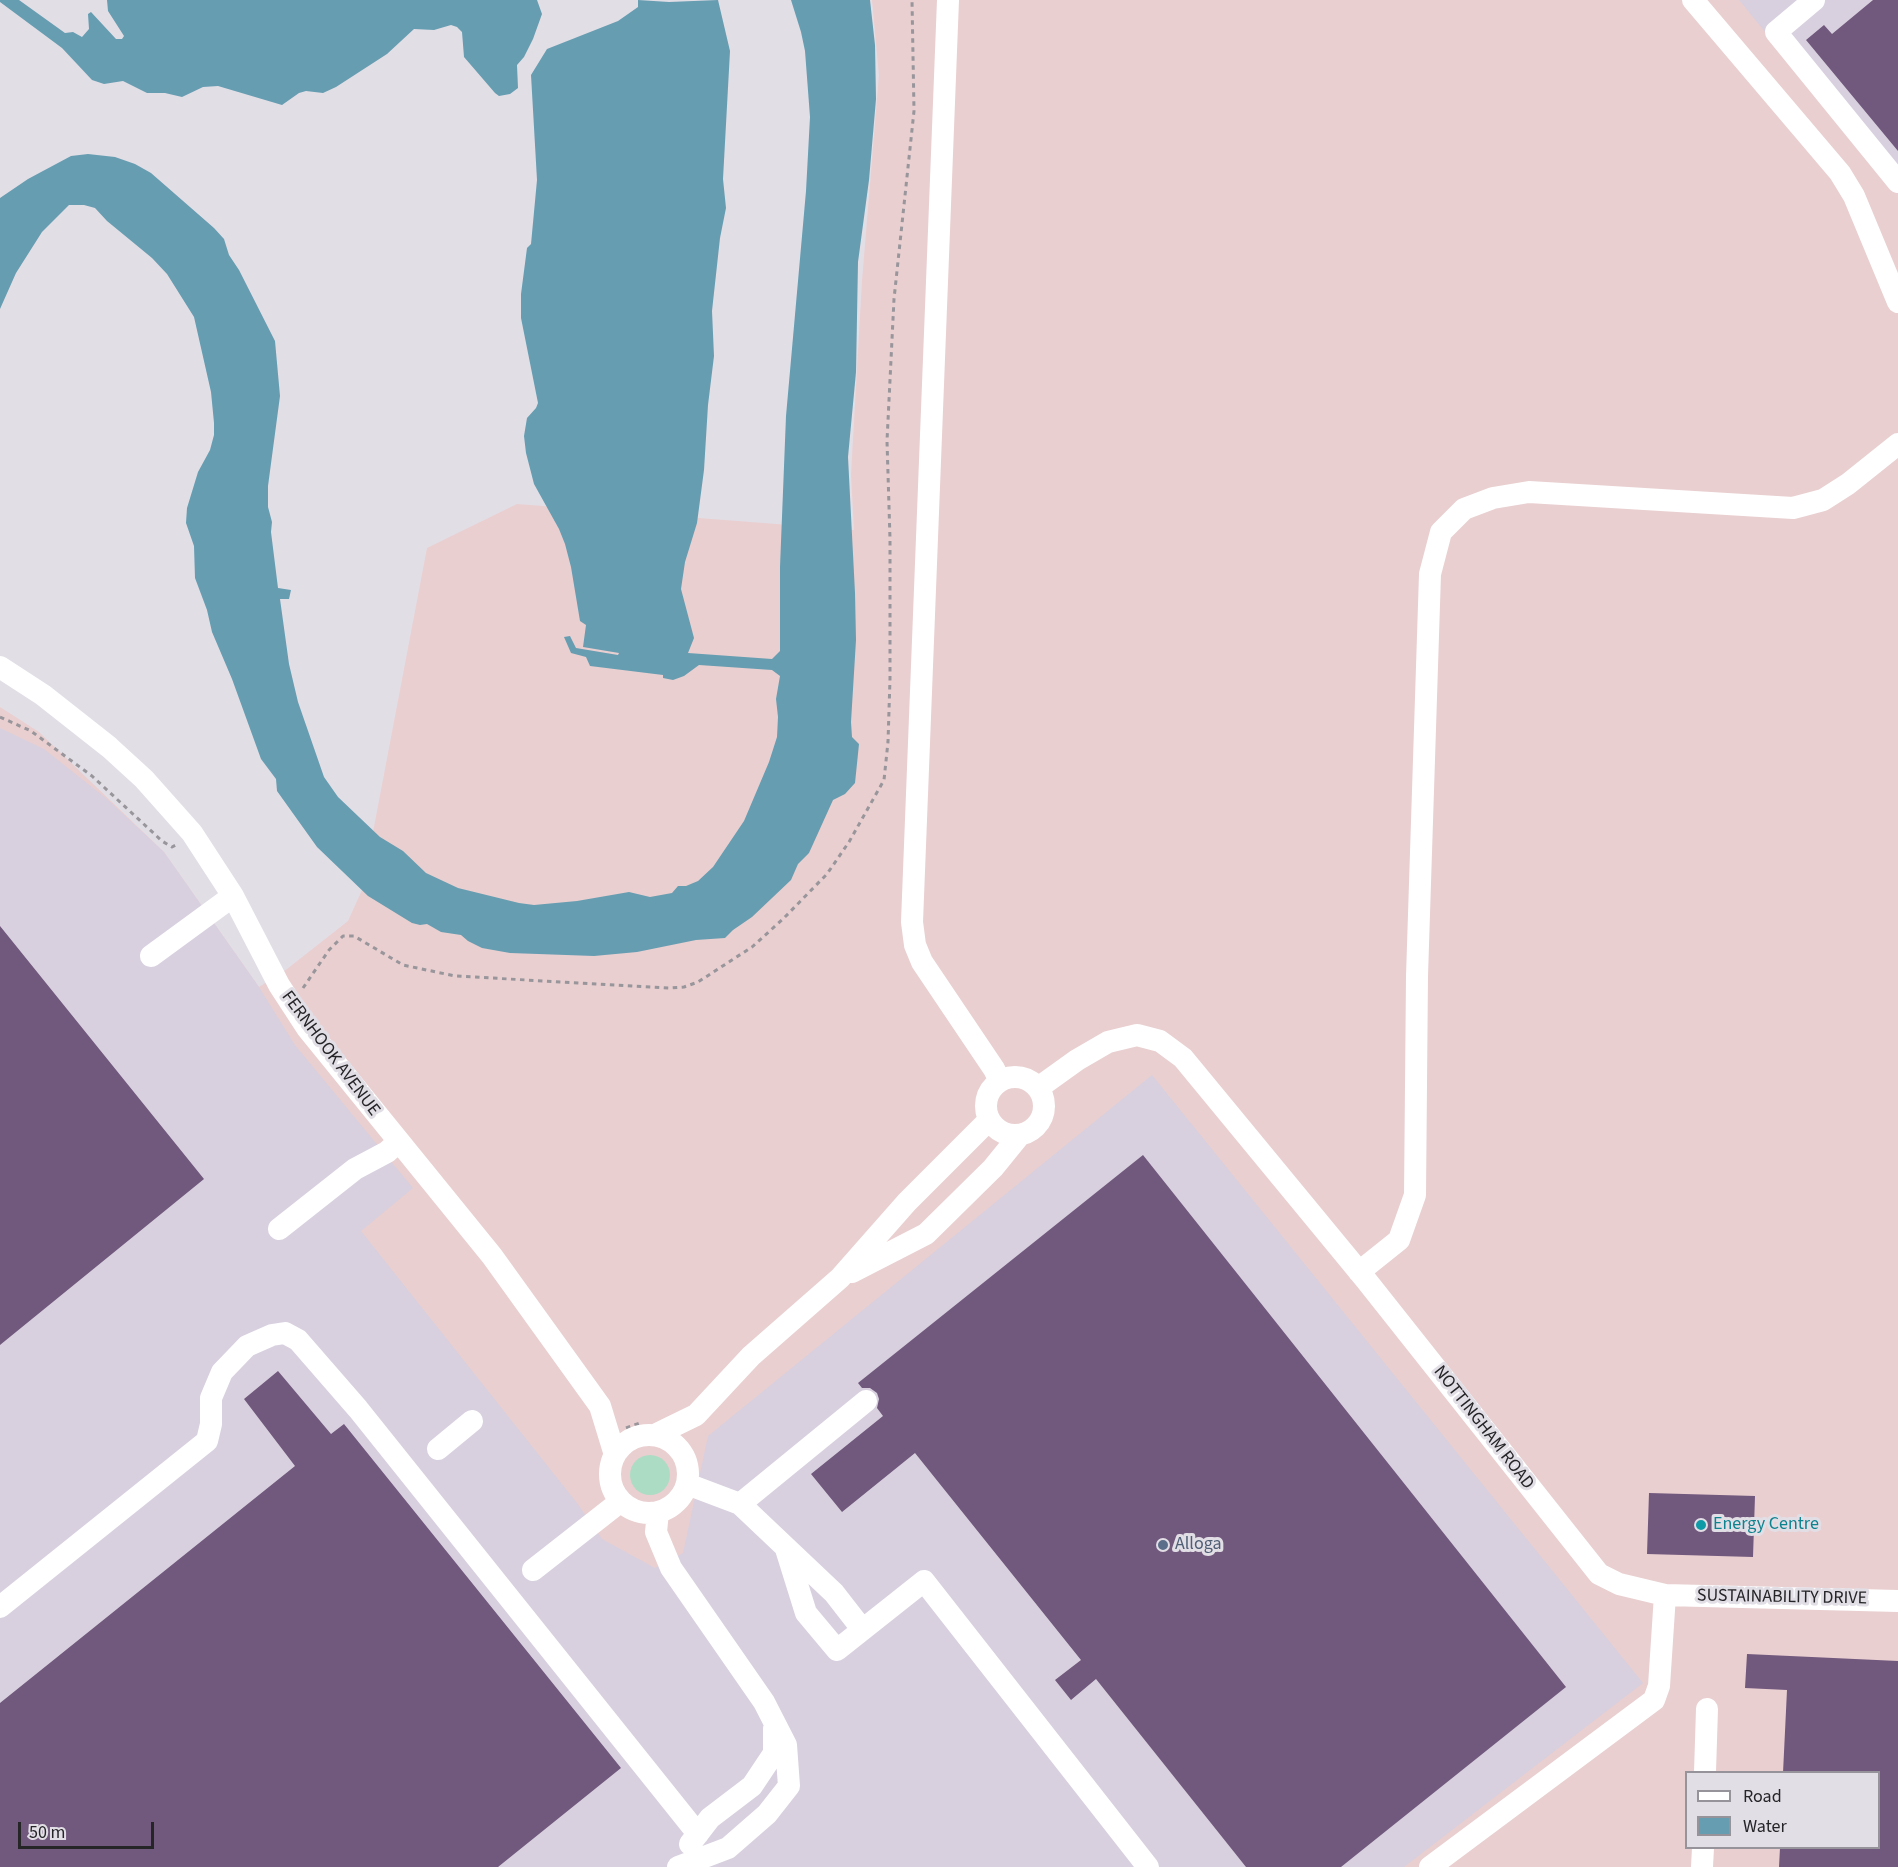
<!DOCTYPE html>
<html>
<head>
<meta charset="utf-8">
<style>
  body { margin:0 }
  #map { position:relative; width:1898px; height:1867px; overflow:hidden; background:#e2dee6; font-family:"Source Sans 3",sans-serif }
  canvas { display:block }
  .legend { position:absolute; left:1685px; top:1771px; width:195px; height:78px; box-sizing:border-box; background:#e2dee6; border:2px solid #96949a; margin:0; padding:8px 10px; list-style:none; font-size:18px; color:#252427 }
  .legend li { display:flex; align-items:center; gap:12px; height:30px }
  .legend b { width:30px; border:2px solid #96949a }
  .scale { position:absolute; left:18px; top:1822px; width:136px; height:27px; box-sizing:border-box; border:3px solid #252427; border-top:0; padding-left:8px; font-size:18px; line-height:21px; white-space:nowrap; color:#252427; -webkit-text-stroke:4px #e2dee6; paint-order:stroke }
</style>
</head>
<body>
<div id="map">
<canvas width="1898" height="1867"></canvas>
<ul class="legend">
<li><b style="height:8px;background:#fff"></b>Road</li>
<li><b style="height:16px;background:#669db1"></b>Water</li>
</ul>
<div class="scale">50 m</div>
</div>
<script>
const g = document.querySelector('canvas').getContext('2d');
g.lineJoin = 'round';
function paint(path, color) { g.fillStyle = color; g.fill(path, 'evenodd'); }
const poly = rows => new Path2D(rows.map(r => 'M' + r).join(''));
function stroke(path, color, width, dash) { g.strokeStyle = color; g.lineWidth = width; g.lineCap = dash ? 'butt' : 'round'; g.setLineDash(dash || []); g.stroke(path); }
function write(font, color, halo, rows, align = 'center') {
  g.font = font + ' "Source Sans 3",sans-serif'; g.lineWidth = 6; g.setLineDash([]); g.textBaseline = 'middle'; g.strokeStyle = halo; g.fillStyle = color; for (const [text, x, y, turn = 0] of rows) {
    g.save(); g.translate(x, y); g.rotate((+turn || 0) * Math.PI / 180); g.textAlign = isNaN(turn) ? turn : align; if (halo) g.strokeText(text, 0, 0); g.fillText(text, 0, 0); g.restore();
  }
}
paint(poly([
  [872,0,1898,0,1898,1867,0,1867,0,707,39,732,164,852,259,987,287,969,348,921,362,890,427,548,517,504,854,530,851,475,862,281,879,75],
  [1686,1772,1878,1772,1878,1848,1686,1848]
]), '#e9cfd0');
paint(poly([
  [1739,0,1898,0,1898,194],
  [0,728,44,749,107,799,164,852,259,987,295,1045,413,1188,361,1231,577,1503,602,1539,655,1568,683,1553,708,1436,1152,1075,1643,1683,1404,1867,0,1867]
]), '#d8d0df');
paint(poly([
  '630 1475a20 20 0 1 1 40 0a20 20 0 1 1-40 0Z'
]), '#addcc5');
paint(poly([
  [0,0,19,0,65,33,73,32,82,37,89,29,88,14,91,12,116,39,122,39,124,36,108,11,107,0,537,0,542,14,533,39,524,57,517,65,518,88,510,94,499,96,495,93,464,57,462,32,457,27,451,25,434,30,414,29,387,54,336,87,323,93,306,91,299,93,282,105,218,86,203,87,182,97,165,93,147,93,123,81,104,84,92,80,62,48,0,2],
  [638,0,669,2,718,0,730,51,723,179,726,208,720,238,712,311,714,356,708,405,704,470,697,523,685,562,681,589,694,638,688,653,772,659,780,651,780,567,786,416,806,191,810,117,805,51,801,32,791,0,870,0,875,45,876,99,869,180,858,262,856,372,848,457,855,593,856,640,851,722,852,737,859,744,855,783,845,794,833,800,809,853,798,864,791,880,752,917,733,930,725,938,696,940,637,952,594,956,510,953,482,948,468,941,461,935,441,932,427,924,420,925,412,923,368,896,317,847,277,791,276,779,261,759,232,679,212,632,207,610,195,578,194,546,186,523,187,508,198,472,210,450,214,435,214,423,211,392,194,317,167,274,152,258,107,221,95,208,84,205,69,205,42,232,16,273,0,309,0,198,28,179,71,156,88,154,115,157,135,164,151,173,214,228,224,239,229,255,239,270,275,341,280,396,268,486,268,507,272,522,271,532,278,588,291,590,289,599,280,599,289,664,298,702,324,777,338,797,380,837,403,851,426,873,458,888,519,903,534,905,577,901,629,892,650,897,672,893,678,886,686,886,698,881,713,867,744,821,769,762,777,737,778,717,776,699,780,676,772,670,699,665,684,676,673,680,663,678,663,675,590,666,586,657,571,653,564,637,570,636,576,648,618,655,619,653,583,647,586,625,580,621,571,567,565,544,559,529,534,484,526,453,524,436,527,418,536,408,538,403,521,318,521,294,527,248,531,244,537,180,531,75,547,49,618,21,638,7]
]), '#669db1');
paint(poly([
  [1873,0,1898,0,1898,151,1806,40,1824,25,1832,34],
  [0,926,204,1179,0,1345],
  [1143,1155,1566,1687,1341,1867,1246,1867,1096,1679,1071,1700,1055,1680,1081,1660,915,1453,842,1512,811,1474,883,1416,877,1408,879,1399,877,1393,870,1388,862,1388,858,1383],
  [278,1371,331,1434,344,1424,621,1768,498,1867,0,1867,0,1703,295,1466,244,1399],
  [1649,1493,1755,1496,1753,1557,1647,1554],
  [1747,1654,1898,1661,1898,1867,1779,1867,1780,1848,1878,1848,1878,1773,1783,1773,1787,1690,1745,1688]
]), '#71587d');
stroke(poly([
  [0,717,31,731,92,776,162,841,172,847,178,844],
  [303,988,329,950,343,936,354,936,403,965,455,976,670,988,684,987,698,982,752,947,783,919,827,874,849,842,884,780,888,742,890,679,890,539,887,441,894,299,914,111,912,0],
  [626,1428,640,1423]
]), '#98959b', 3, [4.5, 4.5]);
stroke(poly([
  [948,0,912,922,915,945,922,962,994,1069,1000,1081],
  [1693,0,1840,173,1854,196,1898,302],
  [1814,0,1776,32,1898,182],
  [0,667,43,695,109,747,144,779,192,833,233,896,279,985,307,1028,492,1256,600,1406,615,1455],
  [151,956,233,896],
  '986 1106a29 29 0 1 1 58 0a29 29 0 1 1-58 0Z',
  [1038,1088,1077,1060,1108,1042,1137,1035,1160,1041,1183,1058,1366,1280,1599,1574,1619,1584,1665,1595,1659,1686,1654,1700,1430,1867],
  [279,1229,355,1169,387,1152,398,1142],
  [852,1272,926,1234,993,1168,1019,1136],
  [1359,1272,1399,1240,1415,1195,1417,976,1430,574,1441,532,1464,509,1493,498,1529,492,1793,508,1823,500,1848,484,1898,444],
  '610 1474a39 39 0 1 1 78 0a39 39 0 1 1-78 0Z',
  [655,1435,696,1415,751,1356,840,1278,907,1202,989,1120],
  [438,1449,472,1421],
  [687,1484,740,1504,834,1593,862,1629],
  [740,1504,866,1401],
  [658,1512,656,1532,671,1568,764,1702,786,1745,789,1786,767,1814,728,1848,678,1867],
  [786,1549,806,1613,837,1650,924,1581,1148,1867],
  [533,1570,621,1501],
  [1665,1595,1898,1601],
  [0,1607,207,1441,211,1424,211,1398,222,1372,247,1346,272,1335,285,1333,298,1340,358,1409,698,1834],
  [1705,1772,1707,1709],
  [690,1844,710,1818,752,1786,774,1753,774,1729],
  [1702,1867,1703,1848]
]), '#fff', 22);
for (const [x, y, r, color] of [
  [1701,1525,6,"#0f9aa8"],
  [1163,1545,6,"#5c6f8a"]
]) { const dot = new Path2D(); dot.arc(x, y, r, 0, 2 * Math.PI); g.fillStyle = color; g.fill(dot); stroke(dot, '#e2dee6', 2); }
write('18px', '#252427', '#e2dee6', [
  ["FERNHOOK AVENUE",330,1054,53],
  ["NOTTINGHAM ROAD",1483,1428,52],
  ["SUSTAINABILITY DRIVE",1782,1598,1]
]);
write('18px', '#0d838f', '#e2dee6', [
  ["Energy Centre",1713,1525]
], 'left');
write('18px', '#4e5e75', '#e2dee6', [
  ["Alloga",1175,1545]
], 'left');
</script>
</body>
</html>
